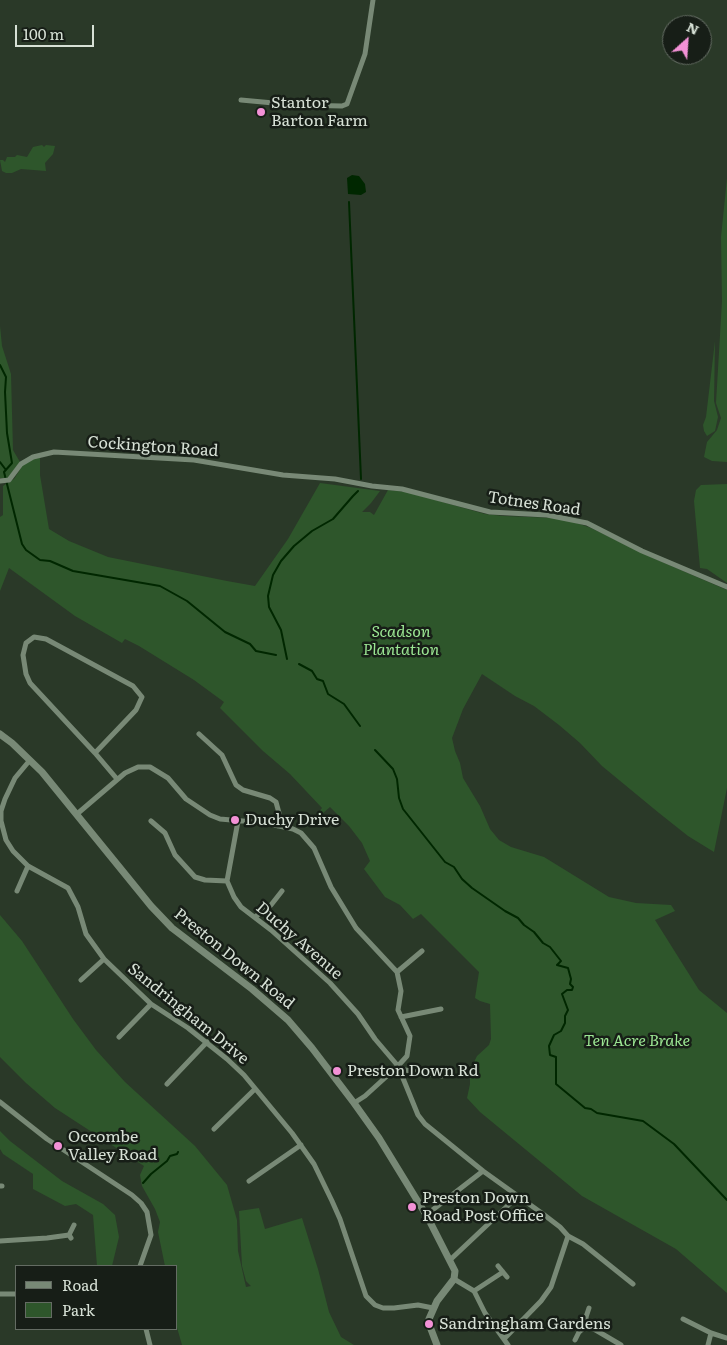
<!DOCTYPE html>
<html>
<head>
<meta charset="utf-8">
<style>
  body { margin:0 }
  #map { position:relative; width:727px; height:1345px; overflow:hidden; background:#2a3928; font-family:Literata,serif }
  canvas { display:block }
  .legend { position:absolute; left:15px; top:1265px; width:162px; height:65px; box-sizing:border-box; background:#171e17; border:1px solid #646c63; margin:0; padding:6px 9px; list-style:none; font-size:15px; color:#d7e1d6 }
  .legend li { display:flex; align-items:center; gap:10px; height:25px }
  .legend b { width:25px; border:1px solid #646c63 }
  .north { position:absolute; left:662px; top:15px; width:50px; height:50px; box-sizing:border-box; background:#171e17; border:1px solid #646c63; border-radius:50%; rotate:26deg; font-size:14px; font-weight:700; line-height:20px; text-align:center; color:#d7e1d6 }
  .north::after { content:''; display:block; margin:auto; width:18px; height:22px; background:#f391d6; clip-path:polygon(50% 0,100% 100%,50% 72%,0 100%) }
  .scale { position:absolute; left:15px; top:25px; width:79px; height:22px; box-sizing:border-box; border:2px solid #d7e1d6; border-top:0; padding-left:6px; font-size:15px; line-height:18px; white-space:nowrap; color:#d7e1d6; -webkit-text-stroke:4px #171e17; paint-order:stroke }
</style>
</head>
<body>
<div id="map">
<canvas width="727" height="1345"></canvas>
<ul class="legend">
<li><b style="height:6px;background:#788976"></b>Road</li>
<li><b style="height:14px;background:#2e562b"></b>Park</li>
</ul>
<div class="north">N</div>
<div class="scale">100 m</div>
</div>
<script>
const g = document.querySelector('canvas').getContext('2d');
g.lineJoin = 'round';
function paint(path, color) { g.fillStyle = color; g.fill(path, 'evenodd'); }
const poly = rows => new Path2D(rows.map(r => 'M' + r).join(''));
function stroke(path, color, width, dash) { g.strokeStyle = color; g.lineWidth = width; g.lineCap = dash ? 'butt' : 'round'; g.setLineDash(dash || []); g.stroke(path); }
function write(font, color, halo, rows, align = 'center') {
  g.font = font + ' Literata,serif'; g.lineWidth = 5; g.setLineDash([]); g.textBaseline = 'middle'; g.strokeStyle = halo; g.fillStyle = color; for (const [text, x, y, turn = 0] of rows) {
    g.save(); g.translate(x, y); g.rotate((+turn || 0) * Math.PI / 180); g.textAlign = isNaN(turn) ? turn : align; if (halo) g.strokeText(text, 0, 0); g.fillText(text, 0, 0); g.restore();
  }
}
paint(poly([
  [42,145,44,147,46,145,55,146,53,154,45,163,46,171,21,169,12,173,6,173,2,171,0,160,3,160,5,162,7,157,15,157,17,155,27,157,33,147],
  [727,178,727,462,712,461,704,457,707,442,717,430,721,418,716,403,722,301,721,237],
  [0,326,2,346,11,374,13,450,20,462,8,478,0,478],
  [715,341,714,401,718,417,715,431,707,436,704,431,703,425,706,417],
  [40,457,40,475,49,529,69,541,108,557,227,581,255,586,288,539,320,483,380,491,371,503,362,512,370,512,374,515,388,490,407,492,485,514,503,516,555,518,571,521,591,528,653,558,727,590,727,788,714,852,688,836,659,813,602,766,580,743,559,725,534,706,515,696,482,674,463,709,452,738,455,751,460,763,463,778,480,806,490,829,499,840,511,847,544,857,609,897,636,903,671,905,675,911,655,920,699,990,727,1013,727,1293,676,1249,582,1196,480,1112,467,1098,470,1084,470,1070,477,1056,489,1045,491,1039,490,1004,480,1001,475,998,479,972,421,914,413,919,400,905,385,897,364,869,370,861,362,843,349,826,330,807,306,828,322,808,290,774,263,751,220,708,224,702,194,680,139,646,125,639,122,643,75,616,9,568,0,591,0,517,3,515,3,486,14,479,23,465,32,459],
  [727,484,727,583,707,569,700,568,694,501,696,490,701,485],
  [0,915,22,941,73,1019,96,1050,125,1082,195,1146,227,1185,237,1220,238,1251,246,1287,251,1286,246,1281,242,1266,239,1211,259,1208,265,1229,302,1218,318,1269,329,1312,341,1337,354,1345,182,1345,176,1324,176,1266,165,1266,158,1232,160,1222,155,1209,142,1186,140,1175,144,1166,55,1108,26,1083,0,1057],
  [0,1131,10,1141,62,1181,103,1204,115,1215,119,1237,112,1266,97,1266,93,1215,76,1204,65,1206,33,1189,33,1174,3,1154,0,1149]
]), '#2e562b');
paint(poly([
  [352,175,359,176,365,184,366,192,361,195,348,194,347,178]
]), '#002700');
stroke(poly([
  [349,202,361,479],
  [0,365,6,377,5,392,7,433,12,463,4,472,22,544,26,550,40,560,50,561,73,571,160,586,187,601,225,632,250,644,256,651,276,655],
  [0,462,6,470],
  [287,659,281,630,269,607,268,596,273,575,281,561,294,546,312,531,333,519,353,496,358,491],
  [299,664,312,671,317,679,323,681,328,694,344,704,360,726],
  [375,750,393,769,397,779,399,798,403,809,445,862,454,867,462,879,472,888,505,911,518,918,524,925,534,932,543,943,550,947,561,961,557,965],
  [557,965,568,968,571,979,570,984,573,987,572,990,567,990,562,994,568,1010,565,1016,565,1023,561,1031,554,1035,549,1046,550,1055,556,1057,556,1084,585,1108,591,1109,597,1113,643,1121,674,1144,727,1200],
  [143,1183,151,1174,167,1161,170,1156,177,1154,178,1152]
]), '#002700', 2);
stroke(poly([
  [241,100,295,105,342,106,347,104,365,54,373,0],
  [0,481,9,480,21,464,33,457,54,452,194,460,283,475,335,479,372,486,402,489,490,512,547,515,587,523,642,551,727,587],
  [199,734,222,755,236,785,243,790,270,798,276,802,279,813,278,826],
  [95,753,136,710,142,697,133,686,46,639,34,637,26,643,23,655,26,674,30,683,95,753,117,779],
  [30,760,15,778,5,799,1,811,1,821,6,840,13,851,28,866,68,888,78,907,86,934,104,959,151,1004,188,1028,227,1059,244,1075,292,1133,314,1164,332,1201,340,1219,366,1296,375,1305,383,1308,394,1308,418,1305,433,1308],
  [77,814,125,773,138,767,150,767,168,778,186,799,210,815,220,819,265,823,293,829,301,833,314,848,331,887,356,928,397,972,401,991,398,1010,410,1036,407,1056,398,1066,418,1115,425,1124,483,1171,543,1214,560,1227,568,1236,583,1244,633,1284],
  [151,821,165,833,175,855,195,877,205,880,227,881],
  [238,821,227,881,234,897,241,907,271,930,330,983,358,1014,375,1039,398,1066,365,1096,354,1103],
  [17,891,28,866],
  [255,917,271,905,282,891],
  [397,972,422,951],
  [81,980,104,959],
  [401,1017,441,1009],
  [119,1037,151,1004],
  [399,1069,442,1076],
  [167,1084,207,1042],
  [0,1102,47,1139,132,1195,141,1203,147,1212,151,1235,140,1266],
  [214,1129,255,1089],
  [249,1181,301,1145],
  [0,1186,2,1186],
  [426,1215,483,1171],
  [71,1238,69,1235,74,1225],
  [0,1241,47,1238,69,1235],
  [450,1260,518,1196],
  [498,1266,507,1277],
  [454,1279,474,1291,485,1313,508,1345],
  [474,1291,503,1272],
  [0,1294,16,1294],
  [683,1319,711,1333,727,1338],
  [587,1325,586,1317,589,1308],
  [146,1329,150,1345],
  [504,1339,541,1301,551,1287,568,1236],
  [575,1340,579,1332,587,1325,621,1345],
  [708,1345,711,1333]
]), '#788976', 5);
stroke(poly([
  [0,734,12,743,42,772,151,906,172,928,252,989,288,1020,312,1048,354,1103,379,1138,428,1218,455,1271,454,1279,437,1301,429,1319,429,1324,437,1345]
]), '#788976', 7);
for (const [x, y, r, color] of [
  [261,112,5,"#f391d6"],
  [235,820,5,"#f391d6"],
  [337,1071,5,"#f391d6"],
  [58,1146,5,"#f391d6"],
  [412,1207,5,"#f391d6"],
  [429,1324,5,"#f391d6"]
]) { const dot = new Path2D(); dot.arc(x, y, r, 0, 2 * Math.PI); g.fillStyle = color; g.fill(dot); stroke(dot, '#171e17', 2); }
write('16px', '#d7e1d6', '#171e17', [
  ["Stantor",271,103],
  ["Barton Farm",271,121],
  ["Duchy Drive",245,820],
  ["Preston Down Rd",347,1071],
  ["Occombe",68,1137],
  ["Valley Road",68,1155],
  ["Preston Down",422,1198],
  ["Road Post Office",422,1216],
  ["Sandringham Gardens",439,1324]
], 'left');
write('16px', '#d7e1d6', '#171e17', [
  ["Cockington Road",153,447,4],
  ["Totnes Road",534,504,8],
  ["Duchy Avenue",299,941,41],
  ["Preston Down Road",234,959,39],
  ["Sandringham Drive",188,1014,39]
]);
write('italic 16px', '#9be693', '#171e17', [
  ["Scadson",401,632],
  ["Plantation",401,650],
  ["Ten Acre Brake",637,1041]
]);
</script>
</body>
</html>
